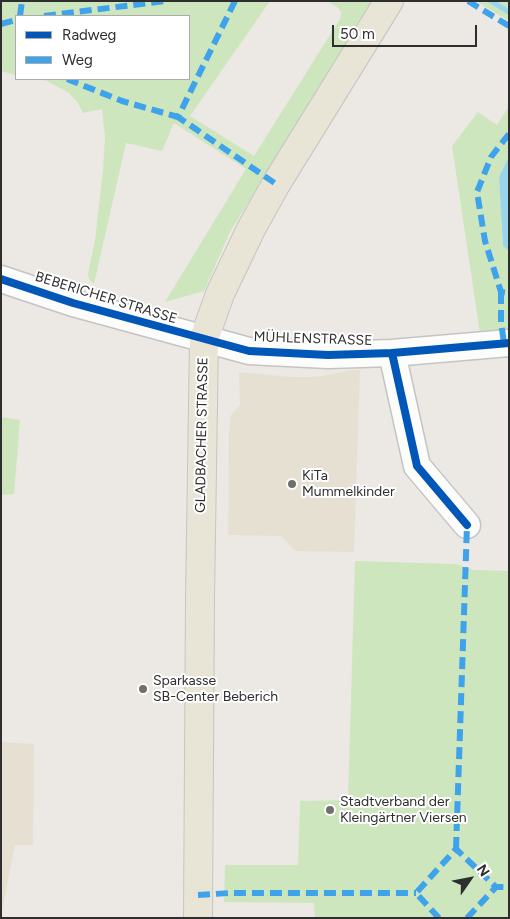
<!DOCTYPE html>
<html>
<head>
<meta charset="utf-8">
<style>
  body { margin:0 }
  #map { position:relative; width:510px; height:919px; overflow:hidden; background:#ece8e4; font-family:Figtree,sans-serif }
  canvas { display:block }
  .frame { position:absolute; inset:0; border:2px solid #2e2e2e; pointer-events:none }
  .legend { position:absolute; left:15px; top:15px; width:175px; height:65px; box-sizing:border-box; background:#fff; border:1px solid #ababab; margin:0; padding:6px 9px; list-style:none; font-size:15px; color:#2e2e2e }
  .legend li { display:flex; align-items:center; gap:10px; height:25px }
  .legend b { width:25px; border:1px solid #ababab }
  .north { position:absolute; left:445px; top:854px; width:50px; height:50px; -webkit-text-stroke:4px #fff; paint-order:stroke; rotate:57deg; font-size:14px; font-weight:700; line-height:20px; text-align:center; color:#2e2e2e }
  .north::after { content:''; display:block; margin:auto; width:18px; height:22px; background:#2e2e2e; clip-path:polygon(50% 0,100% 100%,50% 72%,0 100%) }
  .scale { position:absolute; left:332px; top:25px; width:145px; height:22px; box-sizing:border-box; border:2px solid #2e2e2e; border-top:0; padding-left:6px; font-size:15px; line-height:18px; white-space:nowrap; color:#2e2e2e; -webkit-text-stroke:4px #fff; paint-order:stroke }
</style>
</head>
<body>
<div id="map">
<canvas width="510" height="919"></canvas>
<div class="frame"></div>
<ul class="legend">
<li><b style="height:6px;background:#0057b8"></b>Radweg</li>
<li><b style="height:6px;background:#3ea3eb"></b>Weg</li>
</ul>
<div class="north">N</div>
<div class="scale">50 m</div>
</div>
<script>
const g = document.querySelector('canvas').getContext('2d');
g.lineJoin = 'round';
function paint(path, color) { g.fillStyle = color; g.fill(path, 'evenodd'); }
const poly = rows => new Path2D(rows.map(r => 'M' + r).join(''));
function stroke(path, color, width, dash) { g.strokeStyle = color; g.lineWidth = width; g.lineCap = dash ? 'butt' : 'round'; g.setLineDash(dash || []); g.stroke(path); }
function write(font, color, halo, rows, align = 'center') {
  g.font = font + ' Figtree,sans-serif'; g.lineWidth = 4; g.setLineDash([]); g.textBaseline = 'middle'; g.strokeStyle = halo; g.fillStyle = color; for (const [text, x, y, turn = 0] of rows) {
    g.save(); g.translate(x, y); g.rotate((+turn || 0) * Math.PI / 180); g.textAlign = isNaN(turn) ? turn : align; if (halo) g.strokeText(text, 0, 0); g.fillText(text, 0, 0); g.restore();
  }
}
paint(poly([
  [351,370,360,370,354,552,295,551,281,536,228,535,229,432,231,415,240,405,239,372,290,377,313,377,323,376],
  [1,742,34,744,33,845,15,845,1,916]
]), '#e6e0d3');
paint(poly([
  [1,1,270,1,190,116,254,156,340,19,341,12,337,7,327,1,372,1,230,232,204,291,165,302,246,169,174,123,162,151,126,143,94,284,89,279,88,274,95,240,103,170,105,137,102,109,83,113,78,103,69,93,47,81,35,79,189,79,189,16,16,16,16,75,1,71],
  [476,1,509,1,509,21],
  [509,106,509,156,499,177,503,246,509,251,509,337,481,340,452,146,478,112,497,125],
  [1,417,20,420,14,494,1,495],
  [355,561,456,564,474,570,509,571,509,918,315,918,314,903,224,902,225,865,298,865,300,801,348,800]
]), '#cee6be');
paint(poly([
  [509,156,509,251,503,246,499,177]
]), '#99d6ec');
stroke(poly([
  [491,1,509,12]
]), '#99d6ec', 5.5);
const minor = poly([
  [1,279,73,303,249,351,328,355,392,353,509,343],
  [392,353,417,466,467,525]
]);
const major = poly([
  [198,918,200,598,204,339,220,294,251,229,276,184,389,1]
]);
stroke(minor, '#c5c4c5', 29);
stroke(major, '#c6c5c4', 30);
stroke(minor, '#fcfcfb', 26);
stroke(major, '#e8e4d6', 28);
stroke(poly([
  [235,1,178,117,276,184],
  [468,1,509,26],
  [20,16,22,1],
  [44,16,165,1],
  [1,24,16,20],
  [67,79,122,101,178,117],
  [509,134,491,157,477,192,485,241,501,292,509,293],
  [501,292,501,322,504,343],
  [456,849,467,525],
  [198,895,230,893,416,893],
  [439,918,416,893,456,849,496,887,509,887],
  [467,918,496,887]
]), '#3ea3eb', 6, [12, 6]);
stroke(poly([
  [1,279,73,303,249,351,328,355,392,353,509,343],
  [392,353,417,466,467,525]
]), '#0057b8', 8);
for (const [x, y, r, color] of [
  [292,484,5,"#706f6e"],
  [143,689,5,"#706f6e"],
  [330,810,5,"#706f6e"]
]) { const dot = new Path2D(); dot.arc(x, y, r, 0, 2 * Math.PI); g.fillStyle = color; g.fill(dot); stroke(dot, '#fff', 2); }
write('14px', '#2e2e2e', '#fff', [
  ["BEBERICHER STRASSE",106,298,17],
  ["MÜHLENSTRASSE",313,339,2],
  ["GLADBACHER STRASSE",202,435,-89]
]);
write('14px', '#2e2e2e', '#fff', [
  ["KiTa",302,476],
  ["Mummelkinder",302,492],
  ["Sparkasse",153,681],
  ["SB-Center Beberich",153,697],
  ["Stadtverband der",340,802],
  ["Kleingärtner Viersen",340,818]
], 'left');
</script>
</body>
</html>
